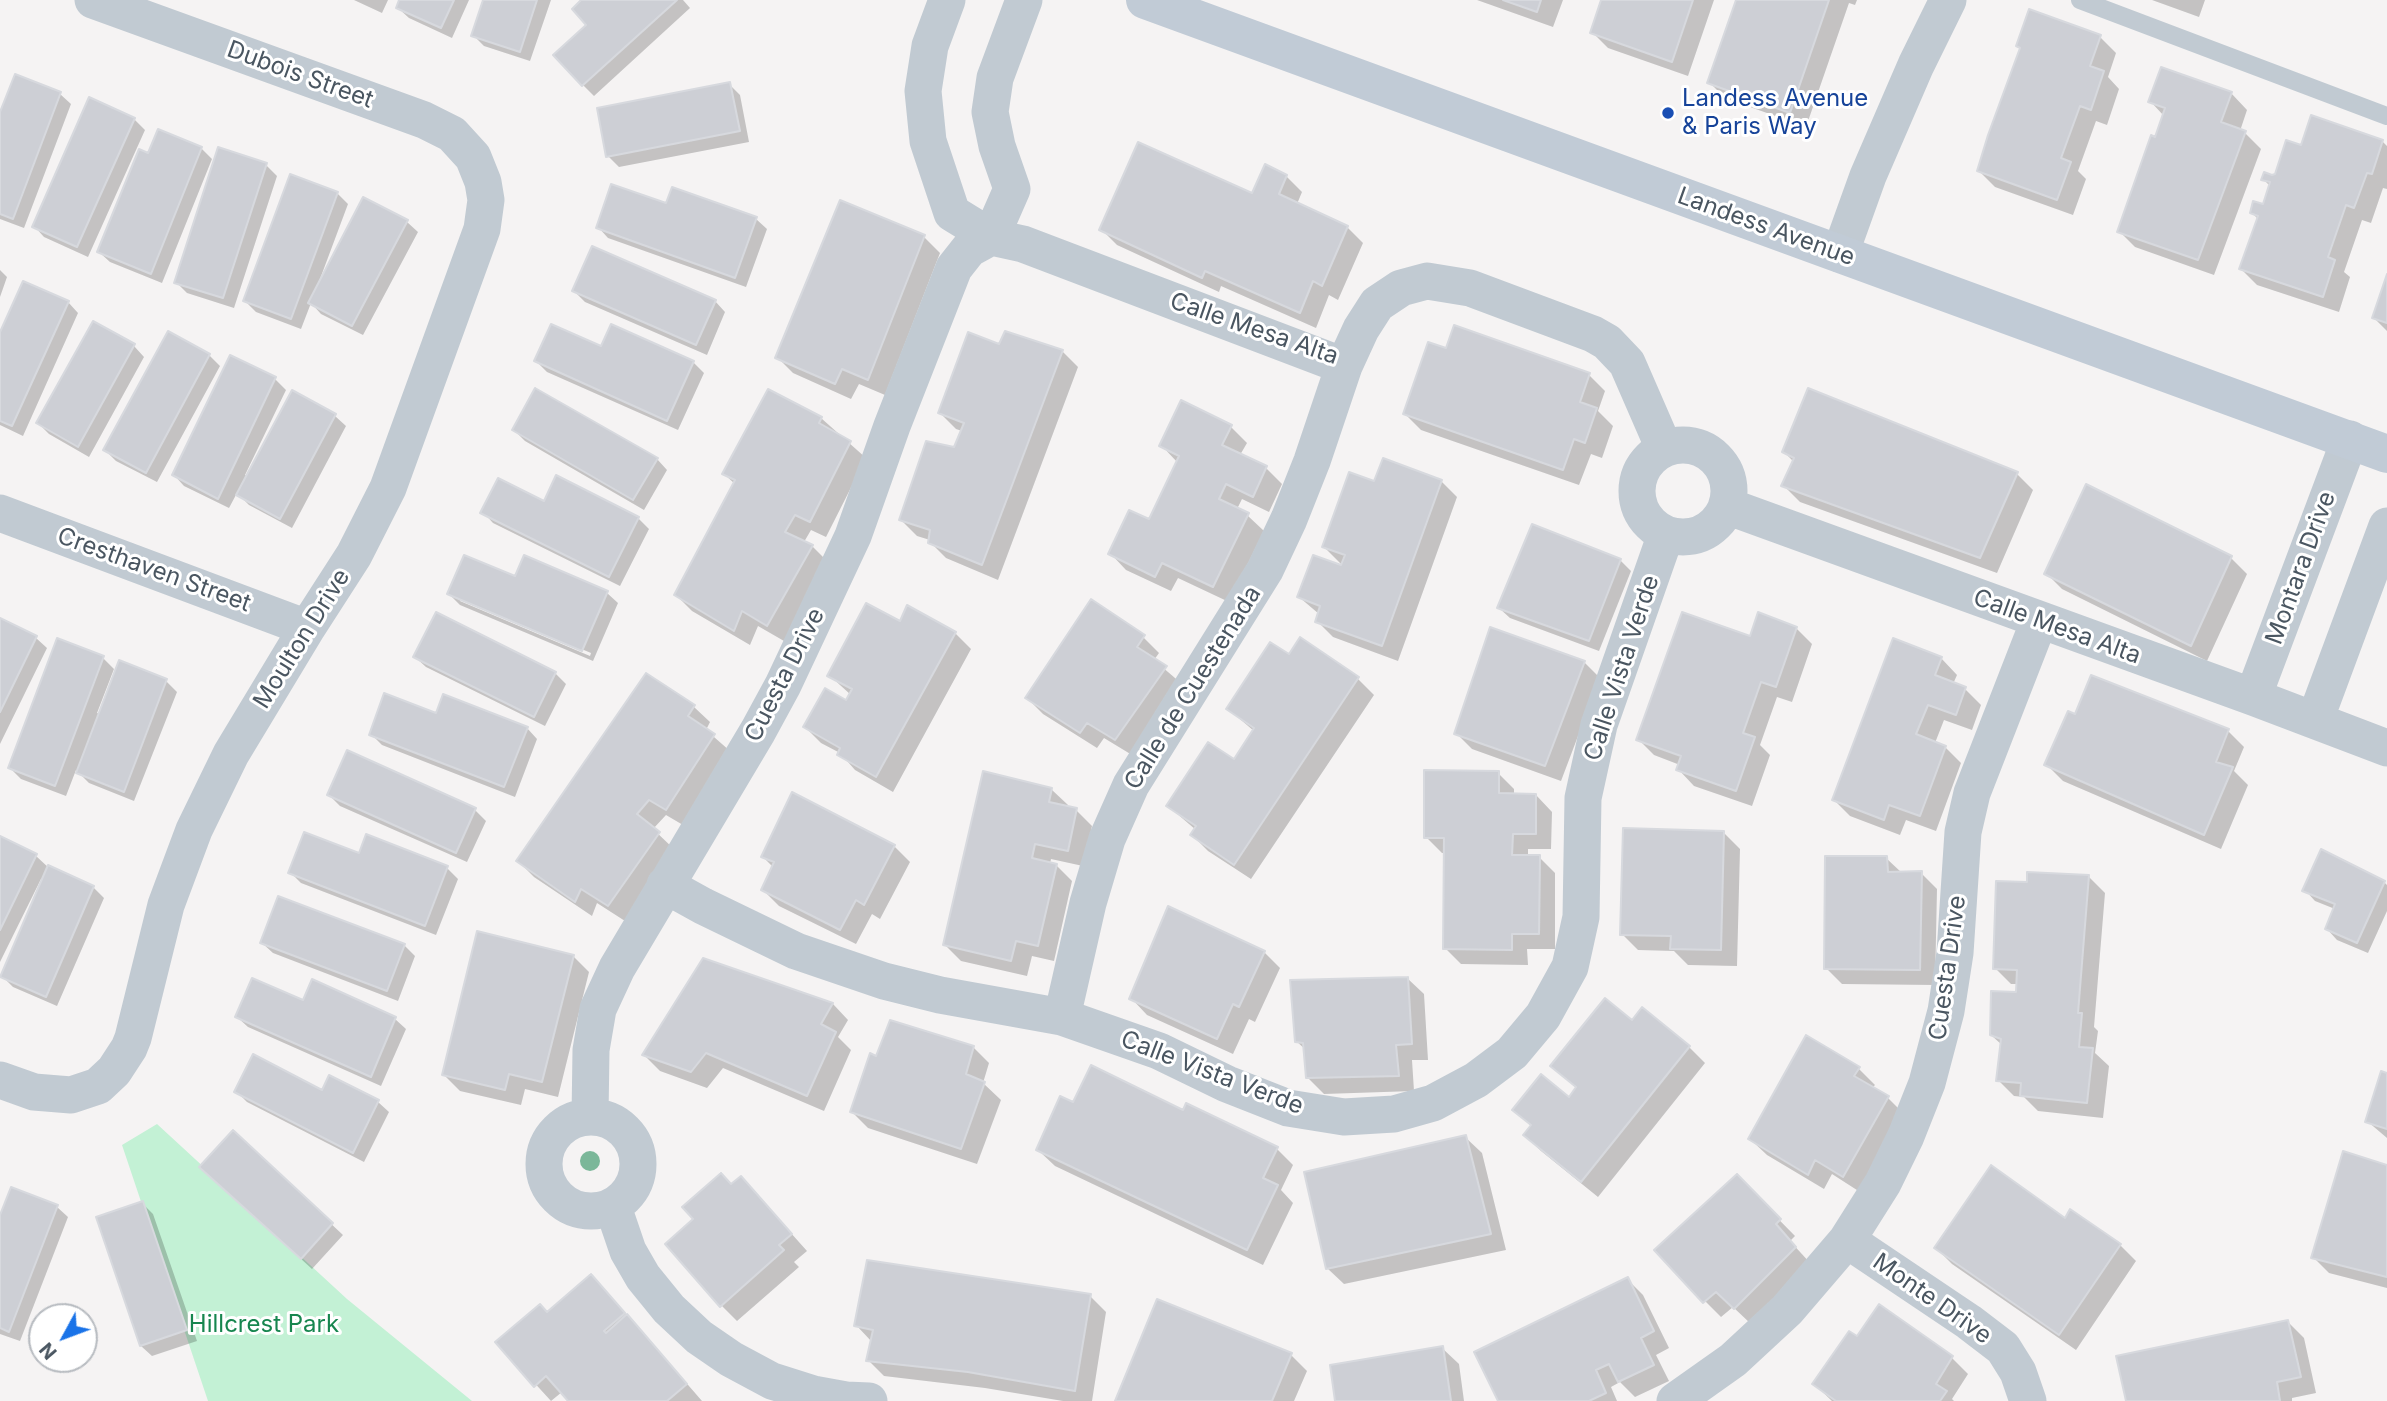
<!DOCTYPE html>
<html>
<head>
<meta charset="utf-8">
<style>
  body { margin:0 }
  #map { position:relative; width:2387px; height:1401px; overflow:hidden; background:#f5f3f3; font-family:Inter,sans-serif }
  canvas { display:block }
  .north { position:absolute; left:28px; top:1303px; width:70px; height:70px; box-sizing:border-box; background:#fff; border:2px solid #b7bbc0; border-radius:50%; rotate:229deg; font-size:19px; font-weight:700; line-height:28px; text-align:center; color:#4a5661 }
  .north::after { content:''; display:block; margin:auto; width:24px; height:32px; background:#1a73e8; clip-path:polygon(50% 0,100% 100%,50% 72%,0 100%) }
</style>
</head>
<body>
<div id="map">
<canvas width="2387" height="1401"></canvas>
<div class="north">N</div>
</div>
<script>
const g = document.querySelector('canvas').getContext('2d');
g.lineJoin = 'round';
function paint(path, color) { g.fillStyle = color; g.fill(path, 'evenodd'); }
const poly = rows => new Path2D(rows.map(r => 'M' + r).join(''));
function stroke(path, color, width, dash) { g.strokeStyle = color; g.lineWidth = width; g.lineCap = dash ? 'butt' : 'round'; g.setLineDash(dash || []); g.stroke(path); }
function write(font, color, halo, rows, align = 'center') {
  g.font = font + ' Inter,sans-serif'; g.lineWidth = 6; g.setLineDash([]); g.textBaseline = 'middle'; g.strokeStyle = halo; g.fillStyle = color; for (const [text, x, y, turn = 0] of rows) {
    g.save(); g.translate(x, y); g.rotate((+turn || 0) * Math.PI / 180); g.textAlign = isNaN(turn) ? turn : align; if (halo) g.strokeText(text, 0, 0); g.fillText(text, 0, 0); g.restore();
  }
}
paint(poly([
  [157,1124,347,1299,472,1401,208,1401,122,1145]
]), '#c3f1d5');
paint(poly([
  [354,0,388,0,382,13],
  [401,0,469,0,452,38,409,18,398,8],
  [484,0,551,0,530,61,484,46,473,35],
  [584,0,683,0,690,8,594,96,583,85,588,25],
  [1477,0,1563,0,1553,27],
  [1603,0,1714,0,1688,76,1608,48,1592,32],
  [1739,0,1857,0,1855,5,1849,3,1806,127,1725,98,1709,82],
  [2152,0,2205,0,2199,17],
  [2100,37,2116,53,2108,77,2119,89,2107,125,2096,121,2078,171,2086,179,2073,215,1995,187,1979,171],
  [16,76,60,94,71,104,24,228,0,219,0,117],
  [729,84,740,95,749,142,619,167,608,156],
  [2231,93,2247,110,2240,131,2245,133,2261,149,2214,275,2135,247,2119,231,2164,116,2150,101],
  [134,119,145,130,88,257,44,237,34,226],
  [2382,141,2387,146,2387,189,2383,188,2371,223,2362,220,2344,272,2350,277,2339,312,2257,285,2241,269,2259,220,2252,213,2264,206,2270,186,2263,179,2273,177,2303,147],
  [201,148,212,159,162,283,110,262,99,252,149,155],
  [266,165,277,176,234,308,187,293,176,282],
  [1286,176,1302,192,1297,204,1347,227,1363,243,1338,300,1329,295,1316,328,1221,286,1219,292,1117,245,1101,229,1253,195],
  [337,193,348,204,320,279,322,280,407,222,418,232,363,335,321,314,311,303,301,329,256,312,245,301],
  [667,205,756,219,767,229,746,287,608,238,598,227],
  [924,237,940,253,885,395,859,384,851,399,793,373,777,357],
  [0,270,7,277,0,297],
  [2387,282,2387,331,2374,318],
  [574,291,715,301,725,312,707,355,585,302],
  [68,302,78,313,23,436,0,425,0,336],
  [134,346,144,357,89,457,49,434,38,423],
  [1000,346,1062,351,1078,367,998,580,946,558,930,542,930,540,917,536,901,520,955,449,962,431,956,429,940,413],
  [1447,351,1589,375,1605,391,1598,411,1613,426,1602,458,1591,454,1579,485,1421,430,1405,414],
  [209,355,220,366,157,482,116,461,105,450],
  [231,357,275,379,286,390,245,475,248,476,293,392,335,416,346,426,292,528,249,505,237,493,229,508,184,486,174,475],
  [536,361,693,362,704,373,678,430,547,372],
  [821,418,866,458,826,537,811,530,804,542,812,546,828,562,784,641,758,626,750,645,692,611,676,595,735,484,724,474],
  [1231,427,1247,443,1240,455,1266,468,1282,484,1269,512,1242,499,1237,509,1247,515,1264,531,1229,602,1178,578,1171,591,1126,570,1110,553,1150,521,1178,463,1161,445],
  [514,430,657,459,667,470,644,510,525,441],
  [1784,452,2017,474,2033,490,1997,573,1800,502,1784,486,1794,462],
  [1441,481,1457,497,1398,661,1333,637,1317,621,1319,614,1299,597,1346,569,1324,547,1375,483],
  [483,512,638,518,649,529,620,586,493,523],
  [2231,558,2247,574,2207,661,2062,589,2046,573],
  [1620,560,1631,571,1599,651,1510,618,1499,608],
  [516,578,607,593,618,603,593,661,460,605,449,594],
  [460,598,591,653,590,656,460,601],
  [0,620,36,638,47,648,0,744],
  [900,623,955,633,971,649,893,792,855,770,840,753,821,743,805,727,846,703,851,695,829,675],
  [1796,628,1812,644,1792,702,1777,697,1760,745,1770,755,1752,806,1694,786,1678,769,1680,765,1654,755,1638,739,1751,638],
  [1143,637,1159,653,1154,660,1182,684,1132,755,1104,738,1097,748,1043,714,1027,698],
  [58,640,103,658,114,669,97,713,101,714,166,681,177,692,134,801,89,783,76,770,66,796,21,779,10,768],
  [1301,640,1358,679,1374,695,1251,879,1208,851,1192,835,1196,830,1168,806,1234,761,1254,731,1228,709,1289,657],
  [415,657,555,673,566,684,545,726,426,667],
  [1941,658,1957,675,1953,684,1965,689,1981,705,1972,730,1944,720,1935,743,1945,747,1961,763,1936,831,1906,820,1900,835,1850,816,1834,800],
  [1584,662,1600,678,1561,781,1472,749,1456,733],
  [647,676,694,707,710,722,706,730,730,751,683,825,666,815,653,829,675,850,625,921,597,903,592,916,534,877,518,861],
  [437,716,527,728,537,739,515,797,382,745,371,734],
  [2228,731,2244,747,2234,771,2248,785,2221,849,2063,781,2046,764],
  [1498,773,1514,789,1514,795,1536,795,1552,812,1551,849,1528,849,1528,857,1539,857,1555,873,1555,949,1527,949,1528,965,1461,964,1445,948,1445,853,1442,853,1426,837],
  [1051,789,1068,805,1067,808,1076,810,1092,826,1083,866,1051,859,1050,864,1056,865,1072,881,1054,961,1032,956,1027,976,961,961,945,945],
  [329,795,475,810,486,821,467,862,340,806],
  [1724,833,1740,849,1737,966,1688,965,1674,951,1638,950,1622,934],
  [367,836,447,868,458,879,436,935,301,883,290,872,360,855],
  [0,838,36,856,49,868,93,887,104,898,57,1006,13,987,2,976,43,881,41,879,0,962],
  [894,846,910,862,880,919,872,914,856,944,779,906,763,890,773,867,763,857],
  [1886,858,1902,873,1921,873,1937,889,1935,985,1842,984,1826,968],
  [2089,877,2105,893,2094,1027,2098,1031,2095,1053,2109,1066,2103,1118,2038,1111,2024,1097,2014,1096,1998,1080,2002,1045,1991,1035,2017,993,2018,984,2011,984,1995,968,2028,884],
  [2384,882,2387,885,2387,911,2368,953,2337,940,2327,929,2335,909,2315,901,2305,890],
  [262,943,404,945,415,956,398,1001,273,953],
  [1264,952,1280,968,1255,1022,1249,1019,1233,1054,1147,1015,1131,998],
  [573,956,589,972,558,1097,525,1089,521,1105,460,1091,444,1075],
  [704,960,833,1004,848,1020,838,1037,851,1050,824,1111,723,1068,707,1088,660,1071,644,1055],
  [1407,978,1424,994,1428,1060,1412,1060,1414,1091,1324,1094,1308,1078,1306,1050,1296,1041],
  [313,982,395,1019,406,1029,381,1086,248,1027,237,1017,304,1003],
  [1632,1023,1689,1047,1705,1063,1598,1197,1541,1151,1525,1135,1532,1127,1514,1109,1569,1099,1577,1089,1553,1066],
  [973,1047,989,1063,983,1083,1001,1100,977,1164,868,1128,852,1112,877,1059],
  [1859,1069,1875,1085,1872,1088,1887,1097,1903,1113,1860,1192,1832,1174,1824,1189,1767,1155,1750,1139],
  [2387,1075,2387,1138,2367,1121],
  [330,1078,378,1102,389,1112,364,1162,247,1102,236,1091,322,1092],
  [1074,1104,1184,1112,1187,1106,1277,1149,1293,1165,1281,1190,1293,1203,1263,1265,1055,1166,1038,1150],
  [233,1132,343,1235,312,1269,212,1177],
  [1465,1137,1482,1153,1506,1250,1344,1284,1327,1268],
  [2387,1167,2387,1288,2329,1273,2313,1257],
  [1737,1177,1795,1236,1790,1241,1811,1264,1751,1324,1733,1307,1721,1317,1705,1301],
  [731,1186,756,1194,807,1251,794,1262,799,1267,737,1321,722,1306],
  [142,1203,153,1214,197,1341,152,1356,141,1346],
  [57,1207,68,1217,20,1341,0,1334,0,1220],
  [2066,1220,2120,1245,2136,1261,2076,1350,1952,1264,1936,1248],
  [1627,1279,1643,1295,1669,1348,1656,1355,1669,1381,1635,1397,1620,1382,1611,1387,1617,1401,1500,1401],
  [607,1293,643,1333,702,1401,570,1401,562,1392,551,1401,498,1343,547,1314],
  [1090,1296,1106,1312,1092,1401,1063,1401,985,1388,884,1376,868,1360,872,1342,856,1325],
  [1879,1307,1952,1358,1968,1374,1952,1399,1954,1401,1832,1401,1814,1384,1857,1338],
  [2288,1322,2304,1338,2316,1393,2292,1398,2292,1401,2127,1401],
  [1442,1348,1459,1364,1464,1401,1337,1401],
  [1291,1355,1307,1371,1294,1401,1117,1401]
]), '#0003');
const building = poly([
  [399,0,454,0,441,28,396,8,399,0],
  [483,0,537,0,520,52,471,36,483,0],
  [581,0,677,0,582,86,553,55,586,25,572,9,581,0],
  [1503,0,1541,0,1537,12,1503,0],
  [1601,0,1693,0,1672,62,1590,33,1601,0],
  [1736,0,1829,0,1790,113,1707,83,1736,0],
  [2029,9,2101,35,2090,66,2104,71,2091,110,2080,106,2061,158,2071,162,2057,200,1977,171,1988,135,2020,48,2016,46,2029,9],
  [2161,67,2232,92,2221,122,2246,131,2198,260,2117,232,2151,135,2155,137,2165,108,2148,102,2161,67],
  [15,74,61,92,13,219,0,214,0,112,15,74],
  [730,82,740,131,606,157,597,108,730,82],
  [89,97,135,118,77,247,32,227,89,97],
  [2311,115,2383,140,2372,174,2367,173,2354,208,2346,205,2328,257,2335,260,2323,297,2239,269,2258,216,2250,213,2253,201,2263,204,2270,182,2261,180,2264,172,2272,175,2275,174,2286,140,2301,145,2311,115],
  [158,129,202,147,151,274,97,252,139,149,148,153,158,129],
  [1138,142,1252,193,1265,164,1287,175,1279,194,1348,226,1322,286,1313,281,1300,313,1205,271,1202,278,1099,230,1138,142],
  [218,147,267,163,223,298,174,283,218,147],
  [290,174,338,192,291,319,243,301,290,174],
  [611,184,666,203,672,187,757,217,735,278,596,228,611,184],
  [363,197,408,220,352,326,308,303,363,197],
  [840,200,925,235,868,380,842,369,835,384,775,358,840,200],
  [592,246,716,300,696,345,572,291,592,246],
  [2387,274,2387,323,2372,318,2387,274],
  [23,281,69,301,12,426,0,421,0,332,23,281],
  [93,321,135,344,78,447,36,423,93,321],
  [551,324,601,346,611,324,694,361,667,421,534,361,551,324],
  [1454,325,1590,373,1580,402,1597,408,1585,443,1574,439,1563,470,1403,414,1428,342,1446,348,1454,325],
  [168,331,210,354,146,473,103,450,168,331],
  [1005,331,1063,350,982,565,928,543,930,530,899,520,926,441,954,447,964,423,938,413,968,332,999,344,1005,331],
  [230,355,276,377,218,499,172,475,230,355],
  [535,388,658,458,633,500,512,430,535,388],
  [1808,388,2018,472,1980,558,1781,486,1794,458,1782,452,1808,388],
  [768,389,822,417,819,423,851,441,810,522,795,515,785,532,813,545,767,626,742,611,734,631,674,595,735,480,722,474,768,389],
  [292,390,336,414,280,519,236,495,292,390],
  [1181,400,1232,425,1222,445,1267,466,1253,497,1226,484,1219,499,1249,513,1213,587,1162,563,1155,577,1108,554,1129,510,1149,519,1179,456,1159,446,1181,400],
  [1383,458,1442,480,1382,646,1315,622,1320,606,1297,597,1313,555,1341,565,1345,555,1322,547,1349,472,1374,481,1383,458],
  [556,475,639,517,609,577,480,513,498,478,544,501,556,475],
  [2086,484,2232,556,2191,646,2044,574,2086,484],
  [1532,524,1621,559,1589,641,1497,608,1532,524],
  [464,555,515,576,524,555,608,591,582,651,447,594,464,555],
  [1091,599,1145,635,1137,647,1167,666,1115,740,1087,723,1080,733,1025,698,1091,599],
  [866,603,900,621,907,605,956,632,876,777,837,755,840,748,803,727,825,688,846,700,852,689,827,676,866,603],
  [436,612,556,672,534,717,413,657,436,612],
  [1682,612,1750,636,1758,612,1797,627,1776,687,1761,682,1743,733,1755,737,1736,791,1676,770,1681,756,1636,740,1682,612],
  [0,618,37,636,0,712,0,618],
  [1490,627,1585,661,1545,766,1454,734,1490,627],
  [1300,637,1359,677,1234,865,1190,835,1196,826,1166,806,1208,742,1234,759,1254,728,1226,709,1270,642,1289,654,1300,637],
  [57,638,104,656,55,786,8,768,57,638],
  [1893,638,1942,657,1935,675,1966,687,1956,715,1928,705,1916,734,1946,746,1920,816,1889,805,1884,820,1832,800,1893,638],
  [119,660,167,679,124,792,76,773,119,660],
  [646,673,695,705,688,716,715,734,666,810,649,800,637,814,660,832,608,906,581,889,575,902,516,861,646,673],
  [2091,675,2229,729,2216,762,2233,767,2204,835,2044,765,2068,711,2075,714,2091,675],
  [384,693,436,713,443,694,528,727,504,787,369,735,384,693],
  [347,750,476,808,456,853,327,795,347,750],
  [1424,770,1499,771,1499,793,1536,794,1536,834,1513,834,1512,855,1540,855,1539,934,1512,934,1512,950,1443,949,1444,838,1424,838,1424,770],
  [983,771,1052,788,1049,802,1077,808,1068,851,1035,844,1032,858,1057,864,1038,946,1016,941,1011,961,943,945,983,771],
  [792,792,895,845,864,905,856,900,840,930,761,890,774,862,761,857,792,792],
  [1623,828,1724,831,1721,950,1670,949,1671,936,1620,935,1623,828],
  [304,832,359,853,366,834,448,866,425,926,288,873,304,832],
  [0,836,37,854,0,930,0,836],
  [2321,849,2385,881,2357,943,2325,929,2335,904,2302,891,2321,849],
  [1825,856,1887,856,1888,872,1922,871,1920,970,1824,969,1825,856],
  [48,865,94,886,46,997,0,977,48,865],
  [2027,872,2089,875,2078,1013,2082,1013,2079,1047,2093,1048,2087,1103,2020,1096,2021,1083,1996,1081,2001,1039,1990,1035,1991,991,2016,992,2017,970,1993,969,1996,881,2027,882,2027,872],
  [278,896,405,944,387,991,260,943,278,896],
  [1168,906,1265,951,1239,1007,1233,1004,1217,1039,1129,999,1168,906],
  [477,931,574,955,542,1082,509,1074,505,1090,442,1075,477,931],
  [703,958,833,1003,821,1024,836,1032,807,1096,706,1053,691,1072,642,1055,703,958],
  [1408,977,1412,1044,1396,1045,1399,1076,1306,1078,1303,1043,1295,1042,1290,980,1408,977],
  [252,978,303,1000,312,979,396,1017,371,1077,235,1017,252,978],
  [1605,998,1632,1020,1642,1007,1690,1046,1581,1182,1523,1135,1531,1125,1512,1110,1541,1074,1569,1097,1576,1087,1550,1066,1605,998],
  [890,1020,974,1046,966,1074,985,1082,961,1149,850,1112,870,1053,876,1056,890,1020],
  [1806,1035,1860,1067,1854,1076,1889,1096,1843,1177,1815,1160,1808,1175,1748,1139,1806,1035],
  [253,1054,322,1090,329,1075,379,1100,353,1153,234,1092,253,1054],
  [1091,1065,1183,1110,1186,1103,1278,1147,1263,1178,1278,1185,1247,1250,1036,1150,1060,1096,1073,1102,1091,1065],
  [2381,1071,2387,1073,2387,1129,2365,1122,2381,1071],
  [233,1130,333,1223,301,1259,199,1167,233,1130],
  [1466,1135,1491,1234,1326,1269,1304,1172,1466,1135],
  [2343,1151,2387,1165,2387,1277,2311,1258,2343,1151],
  [1991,1165,2065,1218,2070,1209,2121,1244,2059,1335,1934,1248,1991,1165],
  [721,1173,731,1184,741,1176,792,1234,779,1245,784,1250,720,1307,665,1244,693,1219,682,1207,721,1173],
  [1737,1174,1781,1219,1776,1224,1796,1247,1734,1309,1716,1292,1703,1303,1654,1250,1737,1174],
  [11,1187,58,1205,9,1332,0,1328,0,1215,11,1187],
  [143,1201,187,1330,140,1346,96,1217,143,1201],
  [867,1260,1091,1294,1075,1391,968,1372,866,1361,873,1330,854,1326,867,1260],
  [591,1274,625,1313,604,1331,606,1333,627,1314,687,1384,667,1401,568,1401,546,1376,534,1387,495,1342,540,1304,547,1312,591,1274],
  [1628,1277,1654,1331,1641,1338,1654,1365,1618,1382,1609,1364,1596,1370,1606,1393,1589,1401,1498,1401,1474,1352,1628,1277],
  [1157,1299,1292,1353,1272,1401,1115,1401,1157,1299],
  [1879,1304,1953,1356,1936,1384,1947,1391,1940,1401,1836,1401,1812,1384,1849,1331,1857,1336,1879,1304],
  [2288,1320,2301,1377,2277,1382,2280,1401,2126,1401,2116,1356,2288,1320],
  [1443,1346,1451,1401,1335,1401,1330,1365,1443,1346]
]);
paint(building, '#cdcfd5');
stroke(building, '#d7d9de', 2);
stroke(poly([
  [2080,0,2387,116]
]), '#c1cad2', 18);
stroke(poly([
  [947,0,930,46,923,91,928,141,952,213,991,237,1023,244,1344,366],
  [1840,254,1868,176,1916,65,1948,0],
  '1637 491a46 46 0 1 1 92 0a46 46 0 1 1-92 0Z',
  [1727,506,2253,697,2387,748],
  [0,513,307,628],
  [2253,697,2350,439],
  [2315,720,2387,526],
  [665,885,703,906,796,951,884,981,940,995,1062,1017,1159,1051,1227,1084,1288,1108,1344,1117,1394,1114,1433,1103,1476,1080,1512,1053,1543,1016,1570,967,1581,917,1583,798,1599,725,1666,534],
  [1062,1017,1088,903,1107,839,1131,785,1265,570,1289,519,1312,461,1344,366,1361,329,1377,304,1401,288,1427,281,1470,288,1593,334,1607,342,1627,363,1664,448],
  [0,1080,34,1092,71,1095,98,1086,114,1071,129,1048,133,1038,166,905,194,830,231,754,307,628,354,555,388,488,482,229,486,200,483,182,473,157,452,134,424,120,93,0],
  '544 1164a47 47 0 1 1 94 0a47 47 0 1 1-94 0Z',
  [590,1117,591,1050,598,1009,617,968,758,731,783,685,853,536,892,426,954,268,969,249,991,237,1012,189,997,146,990,112,995,78,1024,0],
  [613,1207,628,1251,643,1277,669,1309,699,1337,731,1359,772,1381,813,1394,846,1400,869,1401],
  [1847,1240,1969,1322,2003,1348,2018,1372,2028,1401],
  [1675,1401,1733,1360,1787,1310,1847,1240,1883,1183,1906,1136,1927,1083,1946,1011,1955,953,1963,832,1972,793,2039,621]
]), '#c1cad2', 37);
stroke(poly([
  [1145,0,2387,454]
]), '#c1cbd6', 38);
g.fillStyle = '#7bb799';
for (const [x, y] of [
  [590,1161]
]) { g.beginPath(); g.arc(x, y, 10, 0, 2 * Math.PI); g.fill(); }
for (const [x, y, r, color] of [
  [1668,113,7,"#1a4fb4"]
]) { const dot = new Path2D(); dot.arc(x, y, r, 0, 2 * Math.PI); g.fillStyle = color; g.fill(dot); stroke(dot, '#fff', 2.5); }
write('24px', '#4a5661', '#fff', [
  ["Dubois Street",300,75,20],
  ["Landess Avenue",1766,227,20],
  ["Calle Mesa Alta",1254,329,19],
  ["Montara Drive",2301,568,-70],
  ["Cresthaven Street",154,570,20],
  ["Calle Mesa Alta",2057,627,20],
  ["Moulton Drive",302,639,-58],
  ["Calle Vista Verde",1622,668,-72],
  ["Cuesta Drive",785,675,-63],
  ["Calle de Cuestenada",1193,688,-58],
  ["Cuesta Drive",1948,968,-82],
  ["Calle Vista Verde",1212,1073,21],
  ["Monte Drive",1932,1299,35]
]);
write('24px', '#164399', '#fff', [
  ["Landess Avenue",1682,99],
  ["& Paris Way",1682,127]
], 'left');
write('24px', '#17864f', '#fff', [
  ["Hillcrest Park",264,1325]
]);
</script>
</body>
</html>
